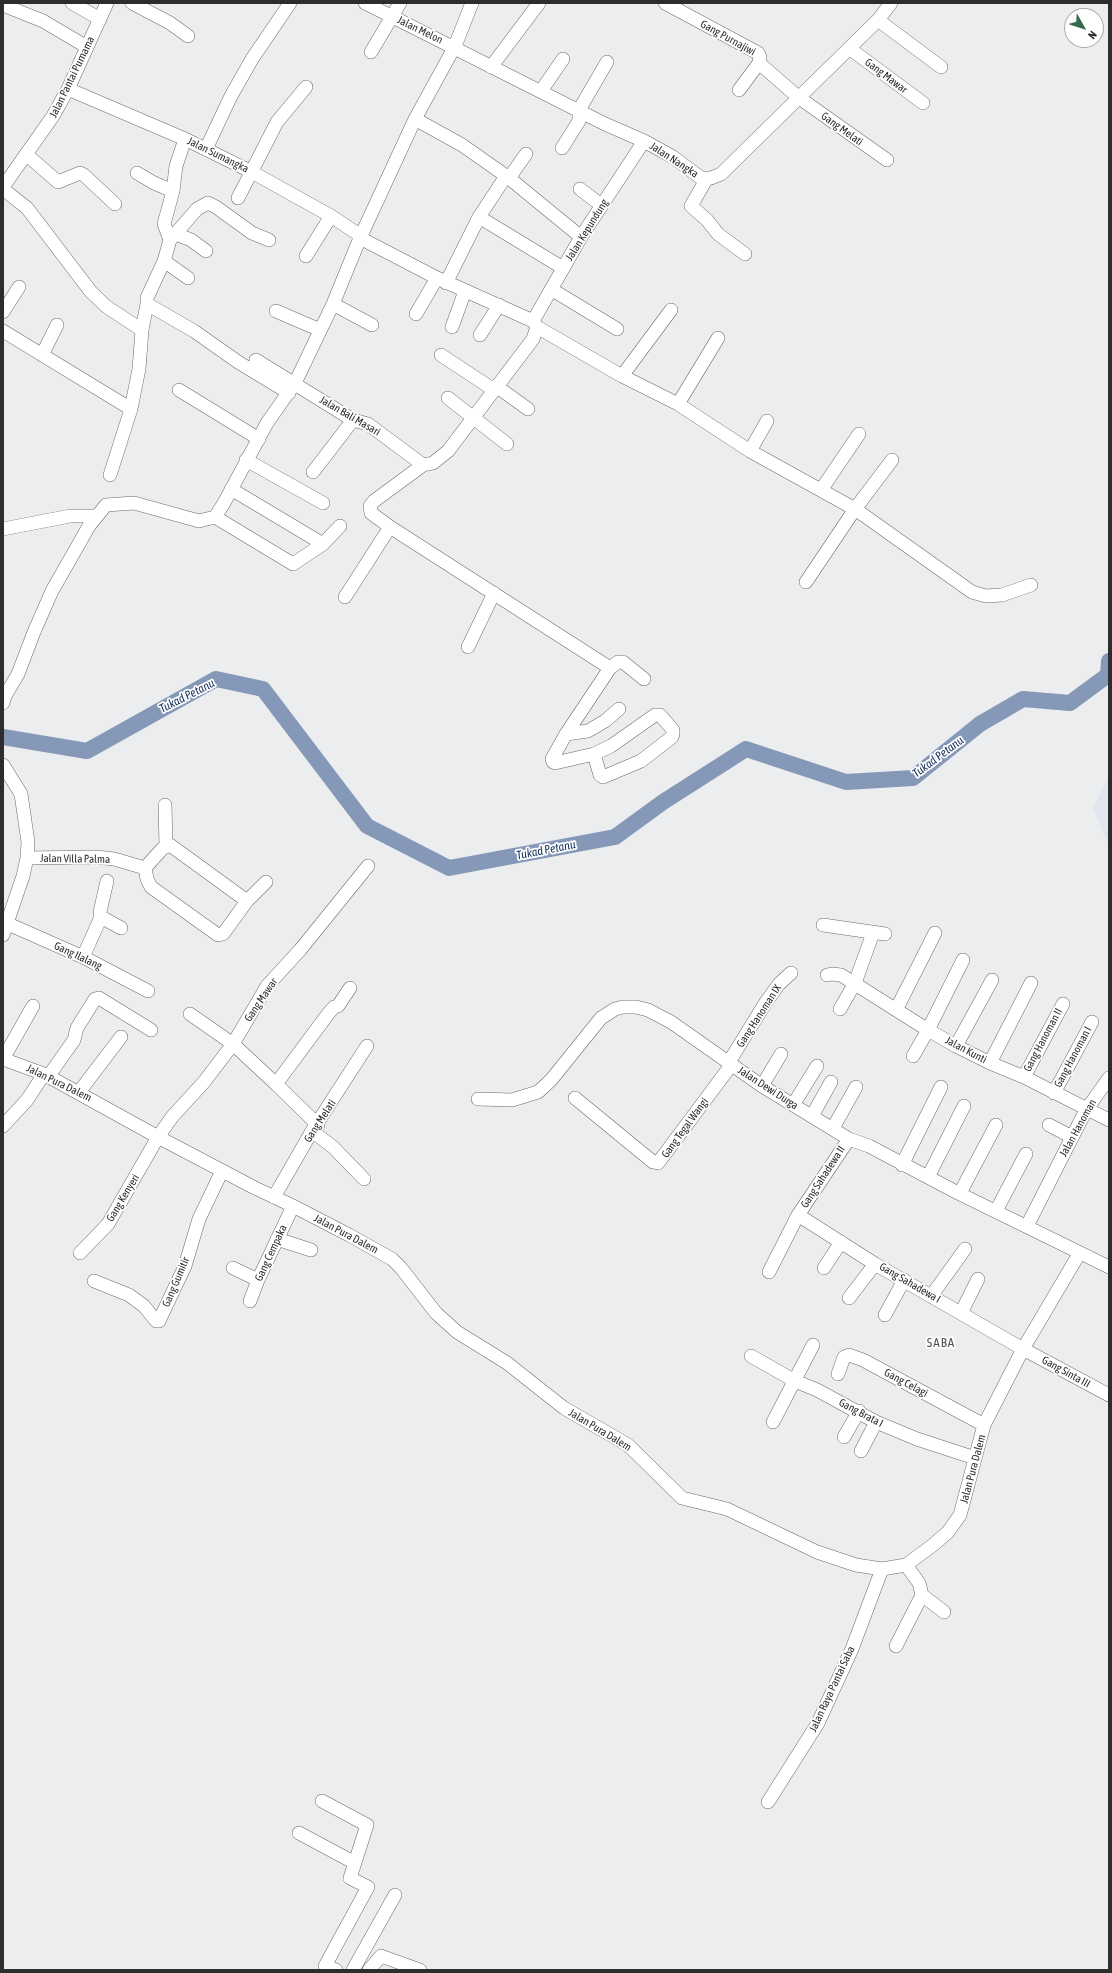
<!DOCTYPE html>
<html>
<head>
<meta charset="utf-8">
<style>
  body { margin:0 }
  #map { position:relative; width:1112px; height:1973px; overflow:hidden; background:#ecedee; font-family:"Asap Condensed",sans-serif }
  canvas { display:block }
  .frame { position:absolute; inset:0; border:4px solid #2d2d2e; pointer-events:none }
  .north { position:absolute; left:1064px; top:8px; width:40px; height:40px; box-sizing:border-box; background:#fff; border:1px solid #ababab; border-radius:50%; rotate:129deg; font-size:11px; font-weight:700; line-height:16px; text-align:center; color:#2d2d2e }
  .north::after { content:''; display:block; margin:auto; width:14px; height:18px; background:#336a50; clip-path:polygon(50% 0,100% 100%,50% 72%,0 100%) }
</style>
</head>
<body>
<div id="map">
<canvas width="1112" height="1973"></canvas>
<div class="frame"></div>
<div class="north">N</div>
</div>
<script>
const g = document.querySelector('canvas').getContext('2d');
g.lineJoin = 'round';
function paint(path, color) { g.fillStyle = color; g.fill(path, 'evenodd'); }
const poly = rows => new Path2D(rows.map(r => 'M' + r).join(''));
function stroke(path, color, width, dash) { g.strokeStyle = color; g.lineWidth = width; g.lineCap = dash ? 'butt' : 'round'; g.setLineDash(dash || []); g.stroke(path); }
function write(font, color, halo, rows, align = 'center') {
  g.font = font + ' "Asap Condensed",sans-serif'; g.lineWidth = 3.5; g.setLineDash([]); g.textBaseline = 'middle'; g.strokeStyle = halo; g.fillStyle = color; for (const [text, x, y, turn = 0] of rows) {
    g.save(); g.translate(x, y); g.rotate((+turn || 0) * Math.PI / 180); g.textAlign = isNaN(turn) ? turn : align; if (halo) g.strokeText(text, 0, 0); g.fillText(text, 0, 0); g.restore();
  }
}
paint(poly([
  [1109,777,1109,846,1093,808]
]), '#e1e5ee');
stroke(poly([
  [3,737,87,751,216,679,263,689,367,826,449,868,615,837,663,802,746,749,846,782,913,778,980,724,1023,699,1070,703,1108,675,1109,661]
]), '#8598b8', 16);
const minor = poly([
  [72,3,100,19],
  [132,3,170,23,188,36],
  [365,3,605,124,644,141,673,157,701,178,711,178,721,174,878,20,891,3],
  [665,3,758,53,760,57,759,63,798,97,887,160],
  [3,5,43,21,87,47],
  [878,20,941,67],
  [849,48,923,103],
  [371,52,400,3],
  [491,67,539,3],
  [68,89,185,139,250,171,331,216,361,236],
  [739,90,759,63],
  [541,91,563,59],
  [415,119,462,145,509,178,581,237],
  [562,148,579,121,579,110,607,62],
  [206,149,231,96,252,59,290,3],
  [27,155,58,182,80,173,84,175,115,204],
  [137,173,154,183,173,191],
  [509,178,526,154],
  [707,178,691,206,707,220,718,234,745,254],
  [3,187,53,116,68,89,107,3],
  [3,189,27,208,91,292,107,307,142,330],
  [580,189,601,205],
  [238,198,277,122,306,87],
  [479,217,506,176],
  [176,234,191,240,206,251],
  [360,238,437,278,533,321,537,327,533,339,448,451,433,463,423,465,374,501,370,506,371,513,390,527,610,668,618,662,623,662,644,679],
  [170,240,197,209,208,203,216,207,252,233,269,240],
  [306,256,331,216],
  [164,261,188,278],
  [446,283,479,217,563,268],
  [551,289,617,329],
  [147,304,194,331,238,362,289,393],
  [333,304,372,325],
  [276,311,320,330],
  [3,312,19,287],
  [416,314,437,278],
  [533,321,581,237,644,141],
  [452,327,465,291],
  [537,327,622,376,678,404,750,451,855,509,972,592,986,596,1002,595,1031,585],
  [3,331,131,409],
  [480,335,499,305],
  [42,355,57,325],
  [441,355,494,390],
  [256,360,353,420,368,424,423,465],
  [622,376,671,310],
  [496,386,528,409],
  [179,390,259,439],
  [448,398,507,444],
  [678,404,718,338],
  [750,451,767,421],
  [246,460,323,503],
  [313,472,353,420],
  [110,475,131,409,139,369,142,330,147,304,147,298,164,261,170,240,164,224,173,191,176,166,185,139],
  [231,489,323,544],
  [821,490,859,434],
  [215,517,293,564,323,544,340,526],
  [3,529,70,516,96,516],
  [806,582,855,509,892,460],
  [345,597,390,527],
  [468,647,494,593],
  [3,703,5,696,18,674,34,632,52,591,89,526,106,505,134,503,199,521,215,517,224,503,267,423,295,383,333,304,360,238,415,119,455,46,472,3],
  [566,734,588,731,605,721,619,709],
  [594,754,600,775,603,777,641,761,672,737,673,734,673,730,660,715,655,715,611,746,594,754,555,763,553,762,552,759,566,734,610,668],
  [3,765,21,794,28,842,27,858,23,876,3,935],
  [165,805,166,846],
  [27,858,96,857,114,859,145,868],
  [247,901,170,845,162,849,145,868,147,879,151,887,218,935,223,934,247,901,266,882],
  [101,917,121,928],
  [6,923,83,957,148,991],
  [823,925,885,934],
  [83,957,101,917,100,912,107,881],
  [827,975,832,974,841,975,928,1030,956,1046,990,1063,1024,1077,1109,1120],
  [840,1009,855,983,873,933],
  [896,1010,935,933],
  [190,1014,233,1044,276,1084],
  [956,1046,992,980],
  [913,1056,928,1030,963,960],
  [3,1059,44,1074,158,1137,253,1187,293,1206,349,1235,392,1259,401,1268,436,1313,457,1332,507,1363,564,1408,628,1445,682,1498,727,1509,817,1552,856,1565,882,1569,906,1565,933,1545,948,1532,960,1515,984,1425,1023,1349,1079,1254],
  [3,1059,33,1006],
  [729,1062,766,1002,779,984,791,973],
  [990,1063,1031,983],
  [48,1077,74,1040,77,1028,95,999,99,998,151,1030],
  [1024,1077,1063,1004],
  [762,1086,781,1054],
  [79,1092,121,1037],
  [1054,1093,1092,1022],
  [575,1098,653,1162,658,1163,732,1064],
  [478,1099,512,1100,538,1092,551,1080,601,1018,615,1009,623,1007,636,1007,648,1010,671,1022,762,1086,849,1139,869,1146,958,1193,1109,1267],
  [793,1105,817,1066],
  [812,1116,831,1082],
  [318,1125,276,1084,328,1014,334,1007,338,1006,350,988],
  [1049,1125,1072,1137],
  [3,1126,27,1100,44,1074],
  [833,1128,856,1087],
  [312,1131,333,1147,364,1179],
  [902,1165,941,1087],
  [928,1177,964,1106],
  [960,1193,996,1125],
  [274,1197,312,1131,367,1046],
  [996,1211,1026,1154],
  [798,1215,875,1264,1023,1349,1109,1395],
  [1027,1226,1086,1110,1109,1078],
  [277,1239,311,1250],
  [80,1253,108,1224,158,1137,172,1117,204,1082,233,1044,267,986,300,950,368,866],
  [233,1268,258,1280],
  [824,1268,841,1242],
  [769,1272,798,1215,849,1139],
  [94,1281,129,1295,144,1306,156,1321,159,1321,185,1266,199,1219,222,1171],
  [932,1295,965,1249],
  [849,1298,875,1264],
  [250,1301,258,1280,293,1206],
  [961,1313,978,1279],
  [885,1315,904,1280],
  [751,1356,795,1381,817,1390,876,1422,917,1439,975,1458],
  [838,1374,844,1357,849,1355,863,1360,984,1425],
  [773,1422,813,1345],
  [844,1437,859,1411],
  [861,1451,876,1422],
  [922,1595,944,1612],
  [896,1646,922,1595,919,1583,906,1565],
  [322,1801,367,1825,350,1878,368,1887,325,1966,336,1970],
  [768,1802,818,1723,852,1649,882,1569],
  [299,1833,355,1863],
  [353,1970,395,1895],
  [369,1970,381,1956,420,1970]
]);
stroke(minor, '#68696a', 14);
stroke(minor, '#fff', 13);
write('11px', '#2d2d2e', '#fff', [
  ["Jalan Melon",420,30,26],
  ["Gang Purnajiwi",728,38,29],
  ["Gang Mawar",886,76,37],
  ["Jalan Pantai Purnama",72,77,-64],
  ["Gang Melati",842,129,36],
  ["Jalan Sumangka",218,155,26],
  ["Jalan Nangka",674,160,33],
  ["Jalan Kepundung",587,230,-58],
  ["Jalan Bali Masari",350,416,30],
  ["Jalan Villa Palma",75,859,1],
  ["Gang Ilalang",78,956,25],
  ["Gang Mawar",261,1000,-56],
  ["Gang Hanoman IX",759,1016,-57],
  ["Gang Hanoman II",1043,1040,-62],
  ["Jalan Kunti",966,1050,28],
  ["Gang Hanoman I",1073,1057,-62],
  ["Jalan Pura Dalem",59,1083,26],
  ["Jalan Dewi Durga",768,1088,33],
  ["Gang Melati",320,1121,-57],
  ["Gang Tegal Wangi",685,1128,-54],
  ["Jalan Hanoman",1078,1128,-61],
  ["Gang Sahadewa II",823,1177,-57],
  ["Gang Kenyeri",123,1198,-59],
  ["Jalan Pura Dalem",346,1234,28],
  ["Gang Cempaka",271,1253,-65],
  ["Gang Gumitir",176,1282,-67],
  ["Gang Sahadewa I",910,1283,30],
  ["Gang Sinta III",1066,1372,29],
  ["Gang Celagi",906,1383,28],
  ["Gang Brata I",861,1413,28],
  ["Jalan Pura Dalem",600,1430,31],
  ["Jalan Pura Dalem",973,1469,-75],
  ["Jalan Raya Pantai Saba",832,1689,-65]
]);
write('italic 12px', '#18325c', '#fff', [
  ["Tukad Petanu",187,696,-27],
  ["Tukad Petanu",938,757,-37],
  ["Tukad Petanu",546,850,-11]
]);
g.letterSpacing = '1px';
write('13px', '#525253', '#fff', [
  ["SABA",941,1343]
]);
g.letterSpacing = '0px';
</script>
</body>
</html>
